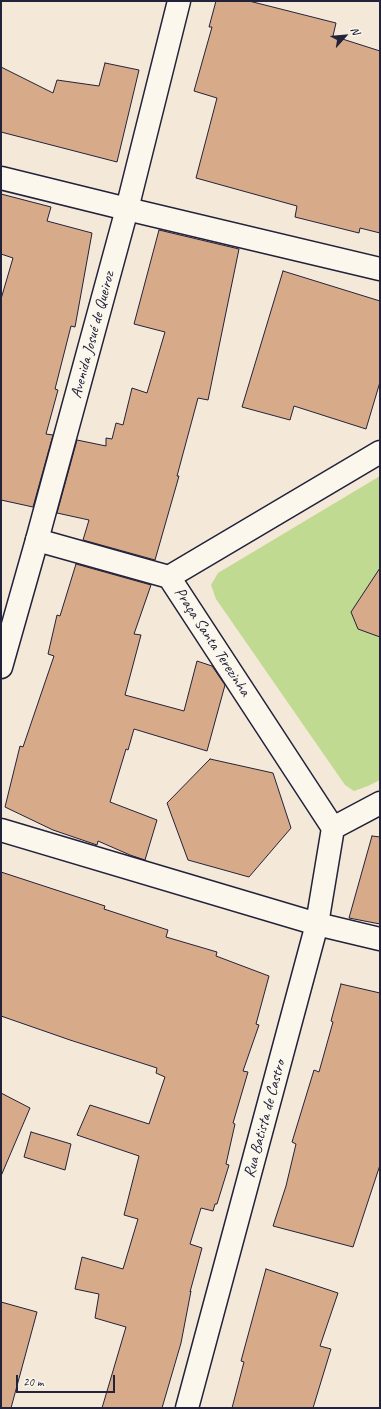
<!DOCTYPE html>
<html>
<head>
<meta charset="utf-8">
<style>
  body { margin:0 }
  #map { position:relative; width:381px; height:1409px; overflow:hidden; background:#f4e8d8; font-family:Caveat,sans-serif }
  canvas { display:block }
  .frame { position:absolute; inset:0; border:2px solid #22223b; pointer-events:none }
  .north { position:absolute; left:325px; top:16px; width:40px; height:40px; -webkit-text-stroke:3px #fbf7ec; paint-order:stroke; rotate:63deg; font-size:11px; font-weight:700; line-height:16px; text-align:center; color:#22223b }
  .north::after { content:''; display:block; margin:auto; width:14px; height:18px; background:#22223b; clip-path:polygon(50% 0,100% 100%,50% 72%,0 100%) }
  .scale { position:absolute; left:16px; top:1375px; width:99px; height:18px; box-sizing:border-box; border:2px solid #22223b; border-top:0; padding-left:5px; font-size:12px; line-height:14px; white-space:nowrap; color:#22223b; -webkit-text-stroke:3px #fbf7ec; paint-order:stroke }
</style>
</head>
<body>
<div id="map">
<canvas width="381" height="1409"></canvas>
<div class="frame"></div>
<div class="north">N</div>
<div class="scale">20 m</div>
</div>
<script>
const g = document.querySelector('canvas').getContext('2d');
g.lineJoin = 'round';
function paint(path, color) { g.fillStyle = color; g.fill(path, 'evenodd'); }
const poly = rows => new Path2D(rows.map(r => 'M' + r).join(''));
function stroke(path, color, width, dash) { g.strokeStyle = color; g.lineWidth = width; g.lineCap = dash ? 'butt' : 'round'; g.setLineDash(dash || []); g.stroke(path); }
function write(font, color, halo, rows, align = 'center') {
  g.font = font + ' Caveat,sans-serif'; g.lineWidth = 3; g.setLineDash([]); g.textBaseline = 'middle'; g.strokeStyle = halo; g.fillStyle = color; for (const [text, x, y, turn = 0] of rows) {
    g.save(); g.translate(x, y); g.rotate((+turn || 0) * Math.PI / 180); g.textAlign = isNaN(turn) ? turn : align; if (halo) g.strokeText(text, 0, 0); g.fillText(text, 0, 0); g.restore();
  }
}
paint(poly([
  [380,476,380,780,368,786,354,791,345,785,216,599,211,585,218,573]
]), '#c0da91');
const building = poly([
  [216,1,249,1,336,23,333,36,380,51,380,233,360,228,359,233,295,217,297,206,196,178,217,98,194,91,212,27,209,27,216,1],
  [105,63,139,70,117,162,1,132,1,67,53,93,57,80,99,86,105,63],
  [1,194,51,207,47,221,92,233,75,327,71,326,55,389,58,390,46,434,53,435,33,507,1,500,1,299,13,258,1,254,1,194],
  [159,230,239,249,208,400,198,398,177,476,179,476,155,560,83,540,89,520,57,513,77,440,106,446,106,438,112,439,116,423,123,425,132,388,147,393,165,332,134,324,159,230],
  [283,271,380,301,380,382,366,429,294,406,290,420,242,407,283,271],
  [76,564,151,585,134,634,141,635,125,695,184,711,197,661,212,666,225,685,207,751,134,729,128,750,126,749,110,802,157,820,145,860,130,855,98,841,97,845,53,830,5,807,20,746,23,747,54,656,48,654,57,615,60,616,76,564],
  [380,568,380,637,358,629,351,612,380,568],
  [210,759,273,773,291,828,249,877,188,860,167,803,210,759],
  [372,836,380,837,380,924,349,918,372,836],
  [1,872,105,906,104,909,168,930,166,937,217,952,216,956,269,976,256,1024,259,1025,243,1071,248,1072,233,1123,235,1124,226,1164,229,1165,217,1204,215,1204,213,1211,201,1208,190,1244,202,1248,190,1292,191,1291,181,1343,162,1408,102,1408,126,1327,95,1318,99,1294,75,1289,82,1257,123,1269,138,1219,124,1215,139,1156,77,1135,90,1105,149,1124,165,1077,156,1073,157,1068,70,1040,1,1016,1,872],
  [341,984,380,993,380,1165,353,1247,273,1226,286,1186,296,1144,292,1142,314,1070,319,1072,333,1022,331,1021,341,984],
  [1,1093,30,1108,1,1176,1,1093],
  [31,1132,71,1144,65,1170,24,1157,31,1132],
  [266,1269,338,1293,320,1346,331,1349,313,1408,232,1408,244,1362,241,1361,266,1269],
  [1,1302,37,1312,11,1408,1,1408,1,1302]
]);
paint(building, '#d7ab89');
stroke(building, '#22223b', 1);
const street = poly([
  [1,178,127,209],
  [37,540,169,577],
  [169,577,333,828],
  [169,577,380,452],
  [333,828,380,803],
  [1,830,317,924,380,939],
  [187,1408,317,924,333,828]
]);
const secondary = poly([
  [127,209,380,269]
]);
const primary = poly([
  [1,667,37,540,127,209,179,1]
]);
stroke(street, '#22223b', 25);
stroke(secondary, '#22223b', 25);
stroke(primary, '#22223b', 25);
stroke(street, '#fbf7ec', 22);
stroke(secondary, '#fbf7ec', 22);
stroke(primary, '#fbf7ec', 22);
write('16px', '#22223b', '#fbf7ec', [
  ["Avenida Josué de Queiroz",93,335,-75],
  ["Praça Santa Terezinha",212,642,57],
  ["Rua Batista de Castro",265,1119,-75]
]);
</script>
</body>
</html>
